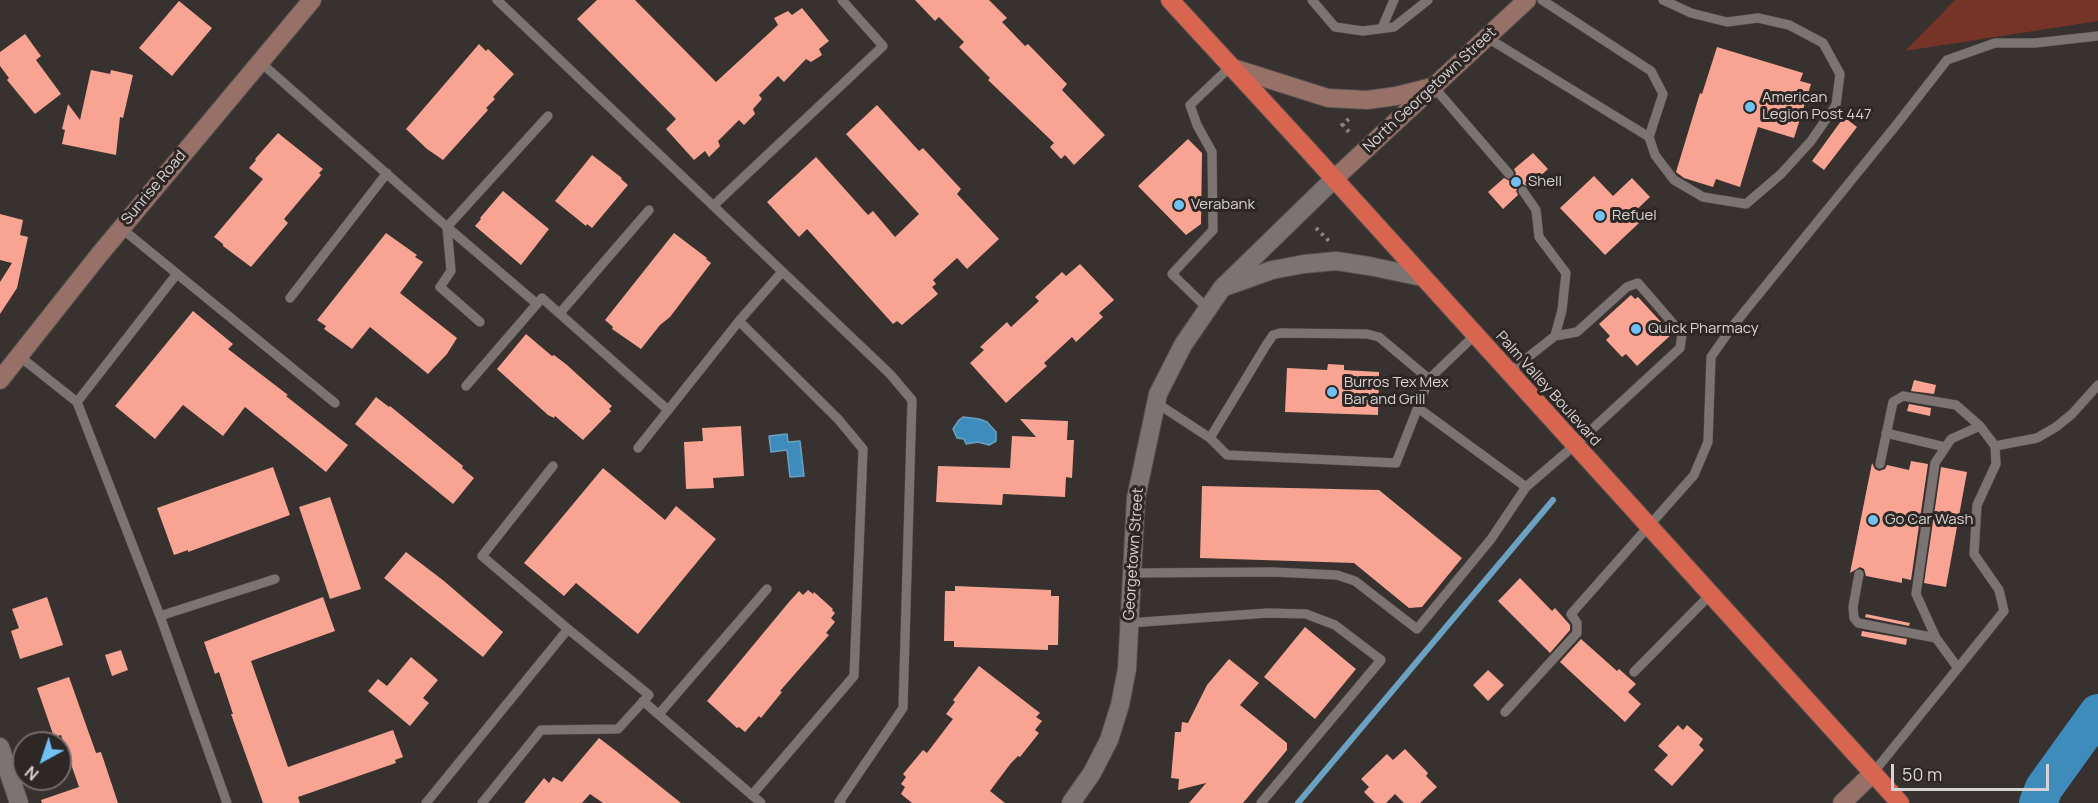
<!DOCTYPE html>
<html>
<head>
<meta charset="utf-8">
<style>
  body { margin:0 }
  #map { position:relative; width:2098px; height:803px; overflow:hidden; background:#37312f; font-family:Manrope,sans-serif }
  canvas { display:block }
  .north { position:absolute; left:12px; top:731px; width:60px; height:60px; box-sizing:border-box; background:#2d2726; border:2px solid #716c6b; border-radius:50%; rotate:220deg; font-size:16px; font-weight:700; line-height:24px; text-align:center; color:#d7d3d2 }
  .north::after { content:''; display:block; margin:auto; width:21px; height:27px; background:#71c1f5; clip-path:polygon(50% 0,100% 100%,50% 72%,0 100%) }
  .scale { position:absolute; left:1891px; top:764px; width:158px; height:27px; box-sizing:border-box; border:3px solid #d7d3d2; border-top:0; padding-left:8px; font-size:18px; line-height:21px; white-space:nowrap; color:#d7d3d2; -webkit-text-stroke:4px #2d2726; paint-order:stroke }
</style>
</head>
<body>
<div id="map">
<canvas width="2098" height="803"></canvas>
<div class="north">N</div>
<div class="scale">50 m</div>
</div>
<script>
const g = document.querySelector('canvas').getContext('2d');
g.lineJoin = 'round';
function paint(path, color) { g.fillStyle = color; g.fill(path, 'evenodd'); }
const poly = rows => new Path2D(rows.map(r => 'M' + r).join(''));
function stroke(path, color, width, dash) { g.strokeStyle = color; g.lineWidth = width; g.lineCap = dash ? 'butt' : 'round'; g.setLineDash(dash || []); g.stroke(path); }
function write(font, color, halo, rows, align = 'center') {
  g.font = font + ' Manrope,sans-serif'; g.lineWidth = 6; g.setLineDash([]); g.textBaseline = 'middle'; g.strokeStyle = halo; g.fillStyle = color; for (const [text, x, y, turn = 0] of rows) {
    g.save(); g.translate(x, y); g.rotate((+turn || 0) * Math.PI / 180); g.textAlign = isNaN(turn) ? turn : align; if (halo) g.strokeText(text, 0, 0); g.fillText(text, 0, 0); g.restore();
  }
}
paint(poly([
  [1955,0,2098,0,2098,21,1905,51]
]), '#763429');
const water = poly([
  [963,417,979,419,987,422,996,432,996,441,989,445,978,442,966,444,964,439,957,438,953,429,959,420,963,417],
  [787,434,788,442,800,441,804,476,790,477,787,450,771,452,769,436,787,434]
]);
paint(water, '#3e8cbb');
stroke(water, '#6ca1c2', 1.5);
stroke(poly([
  [1298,803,1553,500]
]), '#6ca1c2', 6);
stroke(poly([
  [2038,803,2044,788,2098,713]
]), '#3e8cbb', 38);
paint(poly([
  [597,0,635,0,716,82,778,25,774,18,788,11,792,15,802,8,829,41,819,49,822,55,811,62,806,59,784,82,778,76,759,95,762,99,753,109,755,114,744,125,739,120,718,141,720,146,709,157,705,151,694,160,666,129,676,119,577,19],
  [915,0,989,0,1007,18,1002,22,1025,46,1028,44,1067,84,1062,90,1105,135,1074,165,1065,155,1061,159,1050,147,1054,143,988,80,990,78,959,47,964,42,939,17,935,21],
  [179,1,212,28,172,76,139,48],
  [25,34,41,56,36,60,61,94,35,114,7,80,9,78,0,66,0,52],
  [479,44,486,51,488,49,514,74,493,97,495,99,486,108,488,110,443,160,427,149,406,129],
  [1717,47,1803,73,1800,81,1811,84,1794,138,1758,127,1740,187,1716,179,1713,187,1684,178,1676,172,1700,93,1702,94],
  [91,70,110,74,111,70,133,75,123,118,120,117,116,155,62,144,65,130,62,129,68,104,80,120],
  [877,105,919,151,923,148,961,189,957,194,999,239,967,269,957,258,933,280,936,284,932,287,938,294,902,325,897,321,893,324,807,229,799,237,767,202,816,157,868,215,873,211,895,237,919,214,846,134],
  [1844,117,1857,127,1824,170,1812,161],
  [278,133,323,169,319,173,321,175,284,219,288,223,251,267,223,246,223,244,214,237,263,179,249,168,256,160,255,159],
  [1188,139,1202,153,1201,224,1186,235,1138,186],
  [1533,153,1548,169,1528,187,1523,184,1519,186,1516,191,1518,195,1503,209,1488,192,1504,178,1510,181,1514,179,1516,173,1514,169],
  [592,155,622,178,621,179,628,185,592,228,587,224,586,226,555,201],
  [1594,176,1613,196,1632,178,1650,197,1631,215,1639,223,1605,255,1560,208],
  [503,191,549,229,521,265,475,226,481,219,480,218],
  [0,214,23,220,20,235,28,237,17,288,0,314,0,282,12,263,0,260],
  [386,233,417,255,415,257,423,262,400,293,457,338,447,354,428,374,370,327,352,349,324,329,326,326,317,320],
  [674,233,707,258,706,259,711,263,670,317,660,325,641,349,612,329,613,327,605,320],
  [1080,264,1114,300,1099,313,1103,317,1076,342,1072,337,1044,363,1047,366,1006,403,970,363,984,350,980,347,1007,322,1011,327,1039,301,1035,297,1062,272,1066,276],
  [1631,295,1635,299,1638,297,1672,334,1637,366,1626,354,1622,357,1606,340,1610,336,1599,324],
  [193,311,233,344,228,349,288,395,286,396,348,445,326,472,245,407,223,436,183,405,155,439,115,406],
  [526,334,552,356,554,355,567,365,612,406,609,409,611,411,583,440,555,416,554,418,548,415,497,369],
  [1328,364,1344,365,1344,370,1379,372,1378,415,1285,412,1287,368,1327,370],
  [1914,380,1936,385,1934,394,1911,391],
  [376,397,389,407,390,406,463,466,462,468,474,478,453,504,355,424],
  [1909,404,1931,408,1930,416,1907,411],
  [1020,419,1068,421,1067,440,1074,440,1072,478,1066,477,1065,497,1003,494,1002,505,936,502,938,466,1010,468,1012,436,1036,437],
  [741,426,744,476,713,478,714,488,686,489,684,442,703,441,702,428],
  [1911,461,1928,464,1911,580,1902,578,1902,583,1866,576,1864,569,1860,567,1850,573,1872,463,1875,469,1879,471,1885,469,1887,465,1909,470],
  [273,467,290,515,188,552,188,550,174,555,157,508],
  [1941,467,1967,472,1946,587,1924,583],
  [603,468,665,520,676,506,716,539,638,634,576,583,564,596,524,563],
  [1202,486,1379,490,1462,558,1422,607,1409,608,1354,563,1200,558],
  [330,497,361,589,330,599,299,507],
  [406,552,444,581,503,632,483,657,384,578],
  [1520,578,1552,611,1555,608,1570,625,1570,630,1550,653,1498,601],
  [955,586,1051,590,1051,596,1059,596,1058,645,1048,645,1048,650,954,647,954,641,944,641,945,591,955,591],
  [808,590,813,594,814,592,833,609,832,610,835,613,831,618,835,622,826,633,829,635,780,691,782,692,761,718,759,716,745,732,739,727,737,728,707,701,789,602,799,591,803,595],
  [47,597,63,645,20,659,11,631,19,628,12,609],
  [323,597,335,631,251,661,288,767,393,730,403,757,395,760,396,763,298,797,300,803,263,803,231,714,233,714,219,672,215,674,204,642],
  [1866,614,1910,623,1909,626,1865,617],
  [1305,627,1356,669,1315,719,1264,677],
  [1862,631,1907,639,1906,645,1861,636],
  [1581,639,1617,671,1619,669,1636,684,1628,692,1641,704,1625,722,1560,662],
  [121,650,128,670,112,676,105,655],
  [411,657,438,680,423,698,429,703,410,726,368,691,378,679,387,686],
  [1229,659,1259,683,1240,705,1287,743,1287,750,1243,803,1189,803,1206,783,1178,790,1179,779,1171,778,1175,732,1181,732,1182,722,1188,723,1207,685],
  [979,666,1040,713,1036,717,1042,721,1035,730,1039,733,1020,757,1018,756,1011,763,990,791,1005,803,912,803,901,794,905,787,901,784,906,777,903,774,923,750,927,753,949,724,953,719,946,714,955,702,953,700],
  [1488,670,1504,685,1488,701,1473,685],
  [69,677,96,753,101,752,118,803,42,803,41,800,79,787,61,735,54,737,37,688],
  [1678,725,1683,730,1687,725,1703,739,1699,745,1704,750,1672,786,1654,770,1668,755,1658,746],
  [599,738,616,751,681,803,603,803,590,794,582,803,524,803,544,778,549,783,553,777,562,782],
  [1405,749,1428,773,1426,776,1437,787,1420,803,1404,803,1395,794,1386,803,1375,803,1364,792,1369,787,1361,779,1387,754,1393,760]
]), '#f9a493');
const lane = poly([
  [497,0,890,374,912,400,903,708,839,802,841,803],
  [1312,0,1335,27,1363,31,1394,27,1428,0],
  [1382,28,1394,0],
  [1486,37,1649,137,1663,94,1651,71,1542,0],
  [259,61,447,227,548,116],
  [1433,86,1509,174],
  [1649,137,1655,155,1674,180,1703,197,1746,204,1781,174,1811,141,1836,105,1840,74,1823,43,1789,25,1758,18,1727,22,1691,13,1663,0],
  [713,206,883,46,842,0],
  [447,227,537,304],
  [447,227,451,271,440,287,480,322],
  [121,228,335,403],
  [290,298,387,173],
  [1207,308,1172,274,1213,230,1212,152,1197,125,1190,105,1230,67],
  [560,313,649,210],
  [739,321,838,419,863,449,854,676,752,795],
  [19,356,77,402,176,275],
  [1509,372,1555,336,1562,310,1566,273,1539,237,1536,210,1523,191],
  [466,386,542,298,668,410],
  [77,402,160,616,275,579],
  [1155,402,1210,438,1227,455,1396,463,1429,379,1475,335],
  [1418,408,1526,487],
  [1886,433,1945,447],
  [1210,438,1265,347,1273,335,1280,333,1367,334,1379,337,1429,379],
  [638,448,739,321,782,272],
  [1880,464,1893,402,1903,396,1956,405,1980,426],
  [1132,573,1273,572,1337,575,1355,581,1417,629,1491,539,1526,487,1575,445,1680,348,1682,334,1638,283,1627,287,1577,332,1555,336],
  [1859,574,1853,607,1854,618,1858,623,1936,638],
  [160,616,227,803],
  [1129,623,1268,613,1306,614,1335,625,1381,660,1261,803],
  [1958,668,1936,638,1916,594,1935,463,1951,439,1980,426,1995,446],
  [1634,672,1711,594],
  [643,701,761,803],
  [1505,712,1577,633,1577,623,1571,614,1694,475,1708,442,1711,357,1732,327,1897,124,1947,60,1995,43,2035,43,2098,36],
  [659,714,767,589],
  [1873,773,2004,611,1999,590,1974,554,1977,505,1996,464,1995,446,2037,438,2056,427,2072,414,2098,385],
  [426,803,568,629,482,556,553,466],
  [482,803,541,730,618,729,649,695,568,629]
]);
const street = poly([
  [1227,286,1272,270,1304,264,1336,261,1369,266,1422,277],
  [0,747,19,803],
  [1071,803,1092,773,1109,740,1120,705,1127,669,1136,498,1158,394,1183,345,1222,288,1334,179]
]);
const secondary = poly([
  [1230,67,1328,98,1367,100,1396,96,1432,87],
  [1334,179,1527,0],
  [0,380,99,255,312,0],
  [1842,803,1873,773]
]);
const highway = poly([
  [1170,0,1309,151,1900,803]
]);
stroke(lane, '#524d4c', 10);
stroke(street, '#524d4c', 20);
stroke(secondary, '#524d4c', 20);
stroke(highway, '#524d4c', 20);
stroke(poly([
  [1342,124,1349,132],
  [1341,126,1350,118],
  [1316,228,1330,242]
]), '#898483', 4, [3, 4.5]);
stroke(lane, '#7b7472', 9);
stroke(street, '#7b7472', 18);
stroke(secondary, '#977068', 18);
stroke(highway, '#d76550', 18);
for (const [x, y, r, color] of [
  [1750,107,6,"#71c1f5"],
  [1516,182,6,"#71c1f5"],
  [1179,205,6,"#71c1f5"],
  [1600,216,6,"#71c1f5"],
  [1636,329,6,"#71c1f5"],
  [1332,392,6,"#71c1f5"],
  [1873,520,6,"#71c1f5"]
]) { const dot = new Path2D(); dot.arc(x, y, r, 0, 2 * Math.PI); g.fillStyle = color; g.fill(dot); stroke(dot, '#2d2726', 2); }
write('15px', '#d7d3d2', '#2d2726', [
  ["North Georgetown Street",1430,90,-43],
  ["Sunrise Road",154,188,-50],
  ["Palm Valley Boulevard",1548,389,48],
  ["Georgetown Street",1134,554,-86]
]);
write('15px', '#d7d3d2', '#2d2726', [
  ["American",1762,98],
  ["Legion Post 447",1762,115],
  ["Shell",1528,182],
  ["Verabank",1191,205],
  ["Refuel",1612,216],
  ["Quick Pharmacy",1648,329],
  ["Burros Tex Mex",1344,383],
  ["Bar and Grill",1344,400],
  ["Go Car Wash",1885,520]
], 'left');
</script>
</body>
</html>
